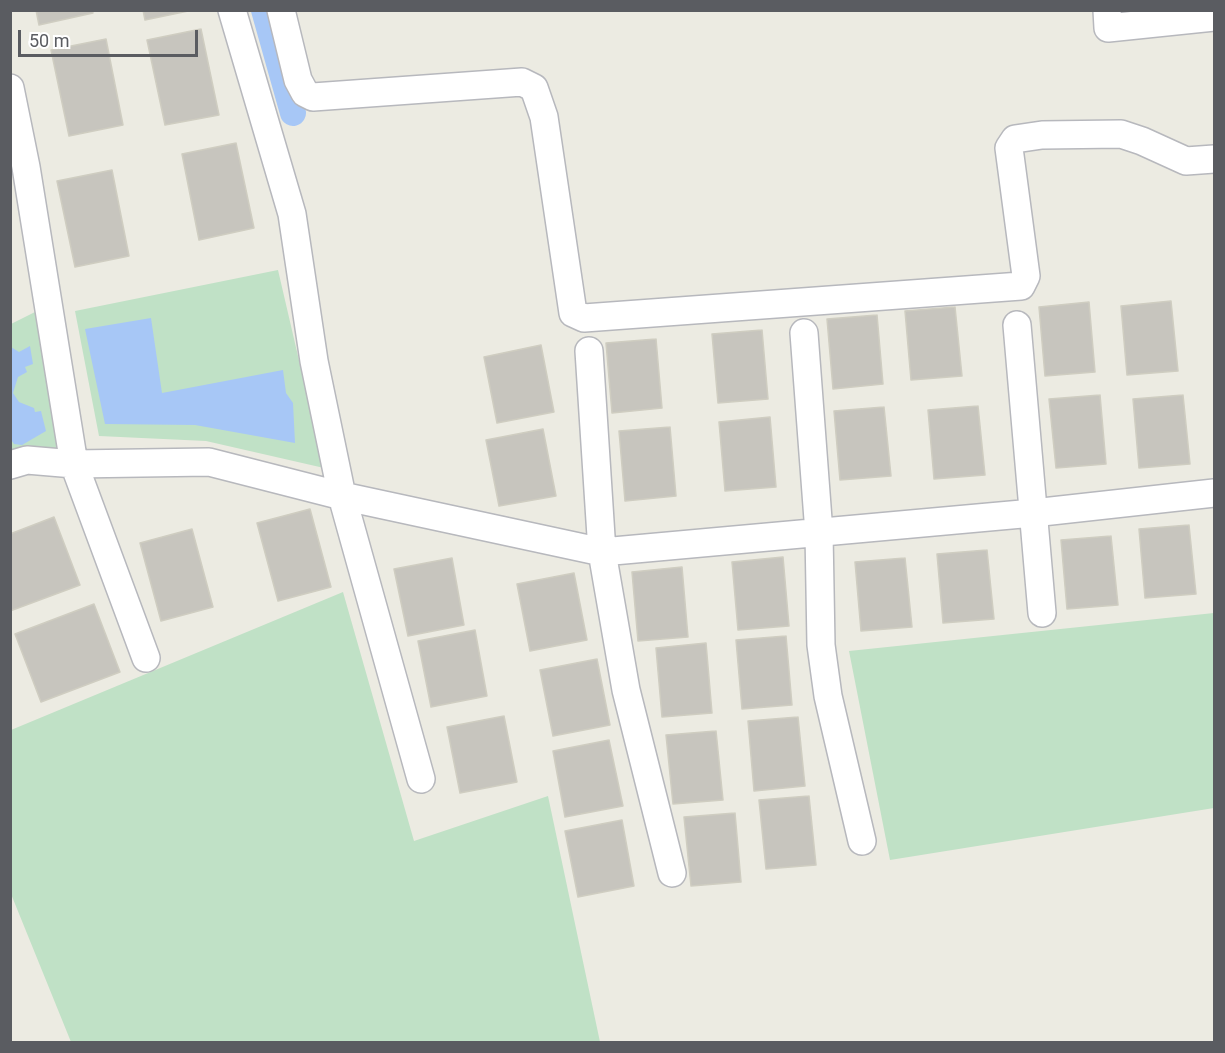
<!DOCTYPE html>
<html>
<head>
<meta charset="utf-8">
<style>
  body { margin:0 }
  #map { position:relative; width:1225px; height:1053px; overflow:hidden; background:#ecebe2; font-family:Roboto,sans-serif }
  canvas { display:block }
  .frame { position:absolute; inset:0; border:12px solid #5a5c61; pointer-events:none }
  .scale { position:absolute; left:18px; top:30px; width:180px; height:27px; box-sizing:border-box; border:3px solid #5a5c61; border-top:0; padding-left:8px; font-size:18px; line-height:21px; white-space:nowrap; color:#5a5c61; -webkit-text-stroke:4px #fff; paint-order:stroke }
</style>
</head>
<body>
<div id="map">
<canvas width="1225" height="1053"></canvas>
<div class="frame"></div>
<div class="scale">50 m</div>
</div>
<script>
const g = document.querySelector('canvas').getContext('2d');
g.lineJoin = 'round';
function paint(path, color) { g.fillStyle = color; g.fill(path, 'evenodd'); }
const poly = rows => new Path2D(rows.map(r => 'M' + r).join(''));
function stroke(path, color, width, dash) { g.strokeStyle = color; g.lineWidth = width; g.lineCap = dash ? 'butt' : 'round'; g.setLineDash(dash || []); g.stroke(path); }
paint(poly([
  [278,270,324,468,206,441,99,436,75,311],
  [39,310,64,449,11,463,11,324],
  [343,592,414,841,548,796,600,1042,71,1042,11,894,11,730],
  [1214,613,1214,808,890,860,849,651]
]), '#c0e1c6');
paint(poly([
  [151,318,162,393,283,370,286,393,293,403,295,443,195,425,105,424,85,329],
  [30,346,33,364,25,367,27,372,18,377,13,393,19,402,34,408,35,412,41,411,46,431,22,445,14,444,10,438,11,347,19,352]
]), '#a7c7f6');
stroke(poly([
  [264,10,293,113]
]), '#a7c7f6', 26);
const building = poly([
  [36,10,92,10,93,13,39,25,36,10],
  [143,10,193,10,145,20,143,10],
  [201,29,219,115,165,125,147,40,201,29],
  [106,39,123,125,69,136,51,50,106,39],
  [236,143,254,228,199,240,182,154,236,143],
  [112,170,129,256,75,267,57,181,112,170],
  [1171,301,1178,371,1127,375,1121,306,1171,301],
  [1089,302,1095,372,1045,376,1039,307,1089,302],
  [955,307,962,376,911,380,905,311,955,307],
  [877,315,883,384,833,389,827,319,877,315],
  [762,330,768,399,718,403,712,334,762,330],
  [656,339,662,408,612,413,606,343,656,339],
  [541,345,554,412,497,423,484,357,541,345],
  [1100,395,1106,464,1056,468,1049,399,1100,395],
  [1183,395,1190,464,1139,468,1133,399,1183,395],
  [978,406,985,475,934,479,928,410,978,406],
  [884,407,891,476,840,480,834,411,884,407],
  [770,417,776,487,725,491,719,422,770,417],
  [670,427,676,496,625,501,619,431,670,427],
  [543,429,556,496,499,506,486,440,543,429],
  [310,509,331,587,278,601,257,523,310,509],
  [54,517,80,585,10,611,10,534,54,517],
  [1189,525,1196,594,1145,598,1139,529,1189,525],
  [192,529,213,607,161,621,140,543,192,529],
  [1111,536,1118,605,1067,609,1061,540,1111,536],
  [987,550,994,619,943,623,937,554,987,550],
  [783,557,789,626,738,630,732,562,783,557],
  [452,558,464,625,408,636,394,569,452,558],
  [905,558,912,627,861,631,855,562,905,558],
  [682,567,688,637,638,641,632,572,682,567],
  [574,573,587,640,530,651,517,584,574,573],
  [94,604,120,672,41,702,15,634,94,604],
  [475,630,487,696,431,707,418,641,475,630],
  [786,636,792,705,742,709,736,640,786,636],
  [706,643,712,713,662,717,656,648,706,643],
  [597,659,610,725,553,736,540,670,597,659],
  [504,716,517,782,460,793,447,727,504,716],
  [798,717,805,786,754,791,748,721,798,717],
  [716,731,723,800,673,804,666,735,716,731],
  [609,740,623,806,565,817,553,751,609,740],
  [809,796,816,865,766,869,759,800,809,796],
  [735,813,741,882,691,886,684,817,735,813],
  [622,820,634,886,578,897,565,831,622,820]
]);
paint(building, '#c7c5be');
stroke(building, '#cfcdc1', 1.5);
const minor = poly([
  [232,10,292,214,314,361,342,496,421,779],
  [281,10,298,80,305,93,313,97,522,82,534,88,544,117,573,313,584,318,1021,286,1026,276,1009,148,1015,139,1042,135,1121,134,1142,141,1186,161,1214,159],
  [1107,10,1108,28,1214,17],
  [10,88,26,167,74,464,146,658],
  [1017,325,1042,613],
  [804,333,819,533,821,645,828,696,862,841],
  [589,351,602,552,626,690,672,873],
  [10,465,27,460,74,464,209,462,342,496,602,552,1033,513,1214,493]
]);
stroke(minor, '#b7b8bd', 30);
stroke(minor, '#fff', 27);
</script>
</body>
</html>
